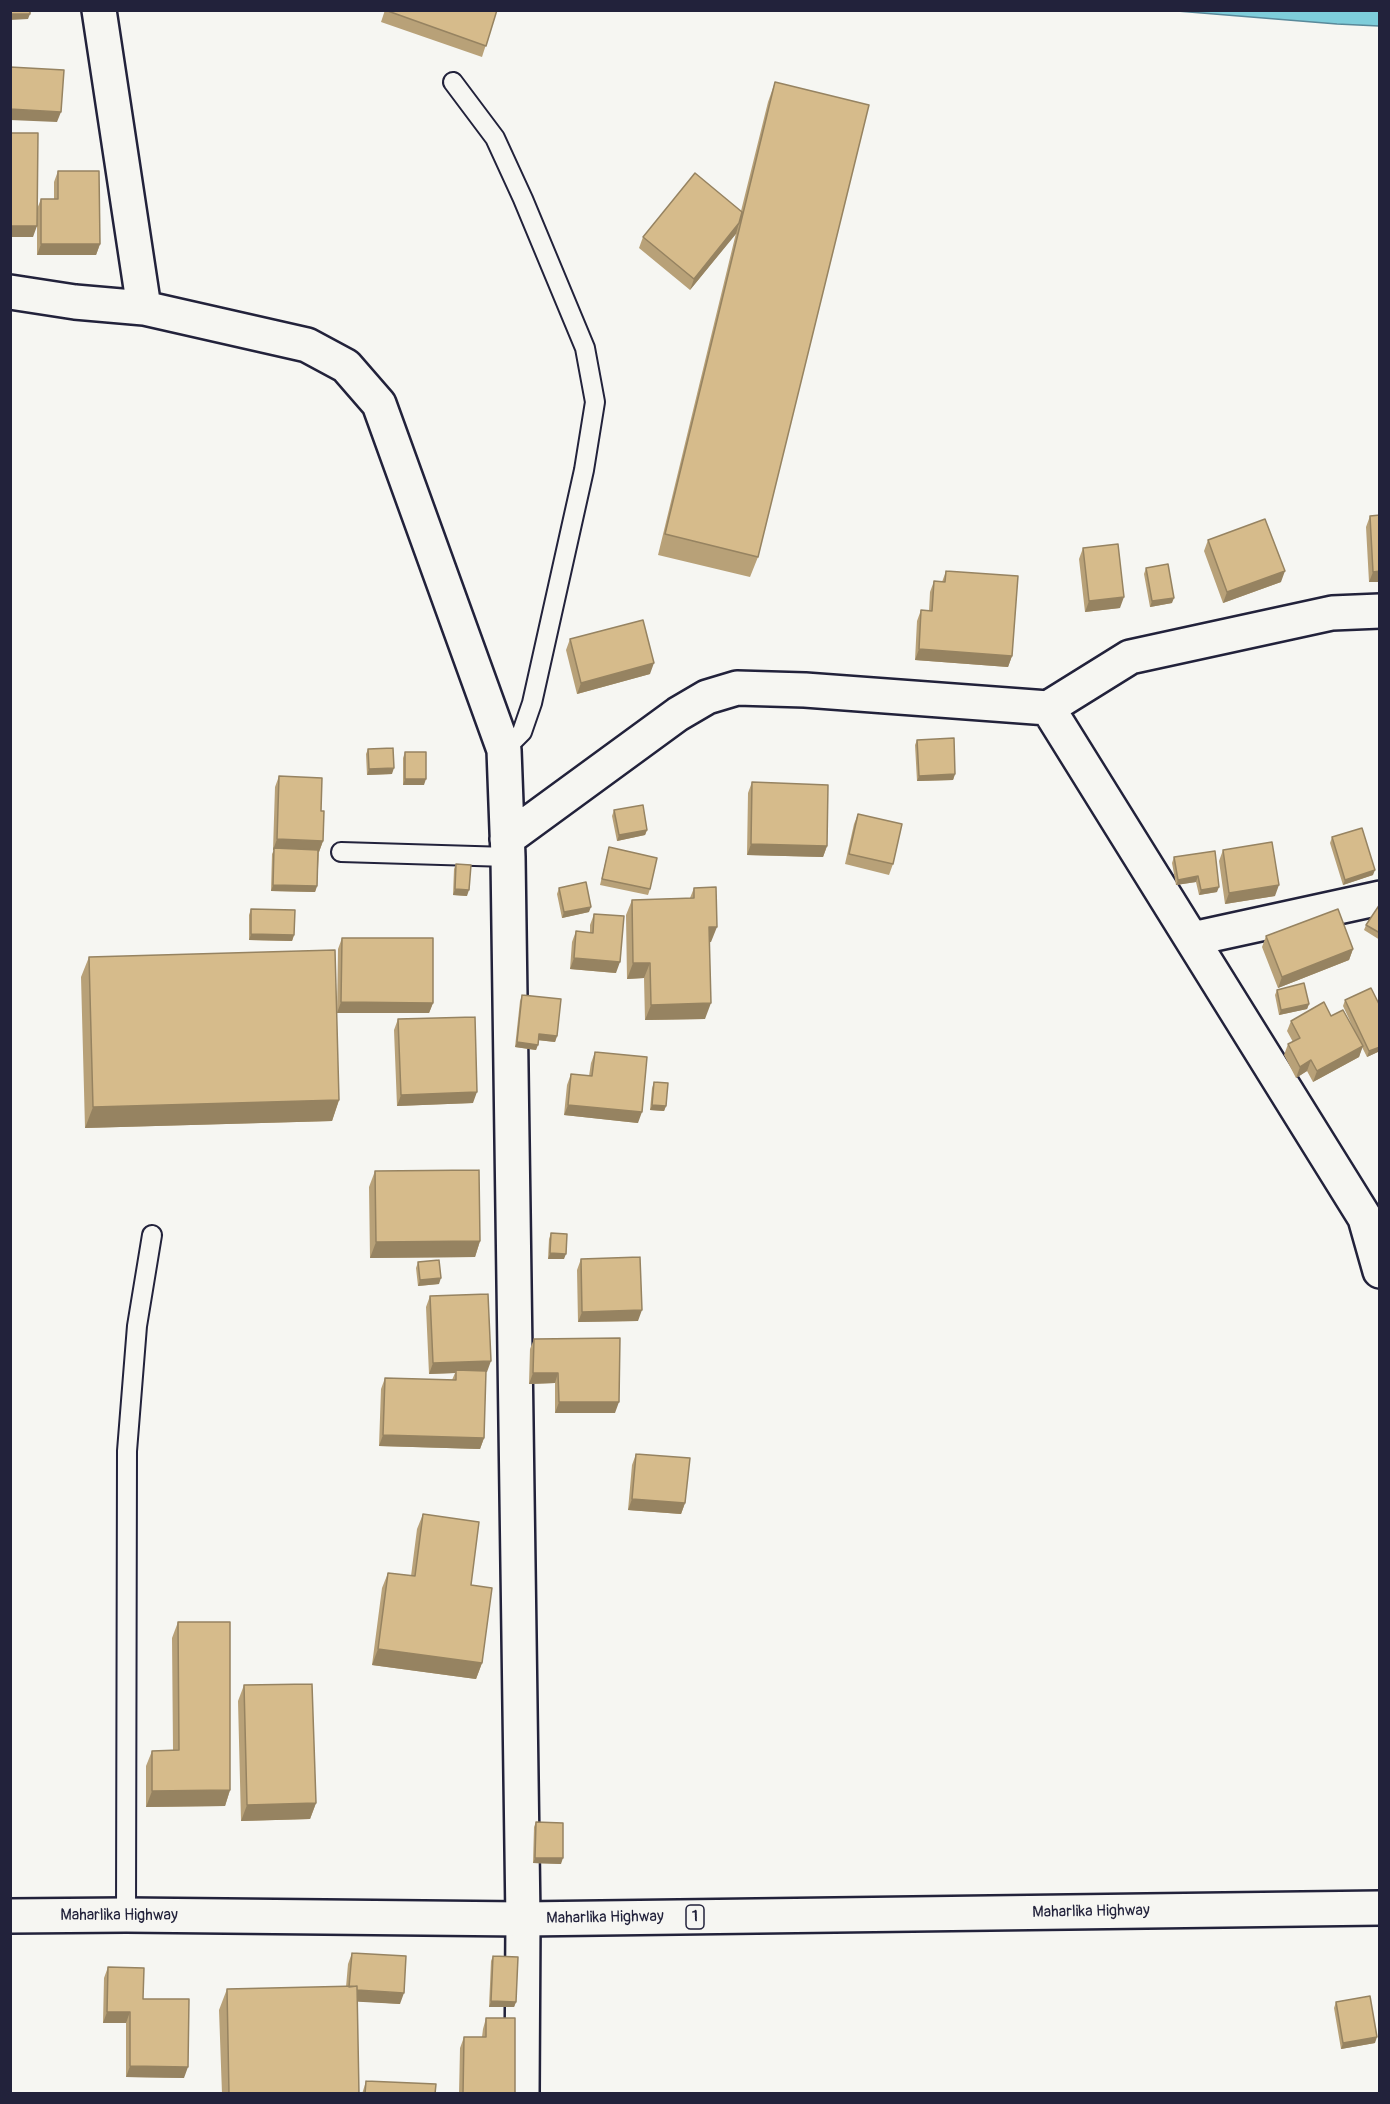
<!DOCTYPE html>
<html>
<head>
<meta charset="utf-8">
<style>
  body { margin:0 }
  #map { position:relative; width:1390px; height:2104px; overflow:hidden; background:#f6f6f2; font-family:Pangolin,sans-serif }
  canvas { display:block }
  .frame { position:absolute; inset:0; border:12px solid #22223b; pointer-events:none }
</style>
</head>
<body>
<div id="map">
<canvas width="1390" height="2104"></canvas>
<div class="frame"></div>
</div>
<script>
const g = document.querySelector('canvas').getContext('2d');
g.lineJoin = 'round';
function paint(path, color) { g.fillStyle = color; g.fill(path, 'evenodd'); }
const poly = rows => new Path2D(rows.map(r => 'M' + r).join(''));
function stroke(path, color, width, dash) { g.strokeStyle = color; g.lineWidth = width; g.lineCap = dash ? 'butt' : 'round'; g.setLineDash(dash || []); g.stroke(path); }
function write(font, color, halo, rows, align = 'center') {
  g.font = font + ' Pangolin,sans-serif'; g.lineWidth = 6; g.setLineDash([]); g.textBaseline = 'middle'; g.strokeStyle = halo; g.fillStyle = color; for (const [text, x, y, turn = 0] of rows) {
    g.save(); g.translate(x, y); g.rotate((+turn || 0) * Math.PI / 180); g.textAlign = isNaN(turn) ? turn : align; if (halo) g.strokeText(text, 0, 0); g.fillText(text, 0, 0); g.restore();
  }
}
const water = poly([
  [1177,11,1379,11,1379,26,1337,24,1177,11]
]);
paint(water, '#7ecdda');
stroke(water, '#59899a', 1.5);
const lane = poly([
  [453,82,495,138,523,199,585,348,595,402,584,470,532,703,522,732,504,750],
  [341,852,508,857],
  [126,1915,127,1451,137,1326,152,1235]
]);
const street = poly([
  [99,10,144,308],
  [10,292,75,302,144,308,307,345,346,366,379,404,504,750,508,857,523,1919,522,2094],
  [1048,708,1130,657,1332,613,1380,611],
  [507,839,678,714,707,697,737,688,805,690,1048,708,1365,1218,1380,1271],
  [1192,939,1380,898]
]);
const highway = poly([
  [10,1916,126,1915,523,1919,1380,1908]
]);
stroke(lane, '#22223b', 22);
stroke(street, '#22223b', 38);
stroke(highway, '#22223b', 38);
stroke(lane, '#f6f6f2', 18);
stroke(street, '#f6f6f2', 33);
stroke(highway, '#f6f6f2', 33);
paint(poly([
  [385,10,497,10,482,57,381,22],
  [775,82,758,557,750,577,658,555,736,233,690,290,639,248,643,237,741,211,768,102],
  [58,171,100,244,96,255,37,255,37,219,33,237,37,209,41,199,54,199,54,182],
  [1380,515,1380,582,1369,582,1366,527,1370,516],
  [1208,540,1281,582,1223,603,1204,551],
  [1083,548,1120,608,1085,612,1079,559],
  [1146,568,1172,603,1150,607,1144,574],
  [946,571,1012,656,1008,667,915,660,917,621,921,610,929,611,930,592,934,581,942,582],
  [570,639,650,674,577,694,566,650],
  [917,740,955,774,953,780,917,781,915,745],
  [368,749,392,774,367,775,366,754],
  [405,752,424,785,403,785,403,758],
  [279,776,321,811,323,841,319,852,317,886,315,892,271,891,272,854,274,850,273,850,275,787],
  [752,782,827,846,823,857,747,855,748,793],
  [614,810,647,830,645,835,617,841,612,816],
  [858,814,893,864,889,875,845,864,854,824],
  [1332,837,1373,875,1343,885,1330,843],
  [609,847,650,889,648,895,600,885],
  [1223,850,1275,896,1225,904,1219,861],
  [1174,857,1217,892,1199,895,1196,882,1176,885,1172,863],
  [456,864,467,896,453,895,454,869],
  [559,888,589,912,562,918,557,894],
  [694,888,711,942,710,942,705,1019,645,1020,644,978,627,979,626,915,632,900,690,898],
  [1380,904,1380,940,1364,930,1366,925],
  [251,909,294,935,292,941,249,940,249,915],
  [594,914,616,973,570,969,572,942,576,931,590,933,590,925],
  [1266,936,1353,949,1349,960,1278,988,1262,947],
  [342,938,433,1003,429,1013,337,1013,338,949],
  [89,957,339,1100,332,1121,85,1128,81,977],
  [1277,990,1309,1004,1307,1009,1279,1015,1275,995],
  [522,995,557,1036,555,1042,538,1040,536,1050,515,1047,520,1001],
  [1345,1000,1380,1006,1380,1051,1367,1057,1362,1047,1359,1057,1313,1082,1307,1071,1296,1078,1284,1055,1288,1044,1293,1042,1287,1031,1291,1021,1331,1016,1357,1036,1343,1006],
  [398,1019,473,1103,397,1106,394,1030],
  [595,1052,638,1123,564,1115,567,1085,571,1074,589,1076,591,1063],
  [654,1082,666,1106,664,1111,650,1110,652,1088],
  [375,1171,480,1241,475,1257,370,1258,369,1187],
  [551,1233,564,1259,548,1259,549,1239],
  [581,1259,638,1321,578,1322,577,1270],
  [418,1262,439,1284,418,1286,416,1268],
  [430,1296,487,1372,486,1372,484,1438,480,1449,379,1446,381,1389,385,1378,452,1380,455,1373,429,1374,426,1307],
  [534,1339,615,1413,555,1413,555,1383,529,1384,530,1349],
  [636,1454,685,1503,681,1514,628,1510,632,1465],
  [423,1514,482,1663,476,1679,372,1665,382,1588,388,1573,411,1576,417,1529],
  [178,1622,230,1790,225,1806,146,1807,146,1766,152,1751,173,1750,172,1638],
  [244,1685,316,1803,310,1819,241,1821,238,1701],
  [536,1822,561,1864,533,1863,534,1827],
  [352,1953,400,2004,357,2001,359,2094,222,2094,219,2010,227,1989,346,1987,348,1964],
  [493,1956,516,2002,514,2007,489,2007,491,1961],
  [108,1967,184,2078,126,2077,126,2023,103,2023,104,1978],
  [1336,2002,1375,2043,1341,2049,1334,2008],
  [486,2018,515,2094,459,2094,460,2048,464,2037,482,2037,483,2029],
  [366,2081,435,2094,362,2094]
]), '#b8a178');
paint(poly([
  [10,14,30,14,28,19,10,20],
  [10,109,61,112,57,122,10,120],
  [739,223,736,234,690,290,694,279],
  [10,226,37,226,33,237,10,237],
  [41,244,100,244,96,255,37,255],
  [1285,571,1281,582,1223,603,1227,592],
  [1380,571,1380,582,1369,582,1373,572],
  [1124,597,1120,608,1085,612,1089,601],
  [1174,598,1172,603,1150,607,1152,601],
  [919,649,1012,656,1008,667,915,660],
  [654,663,650,674,577,694,581,683],
  [394,768,392,774,367,775,369,769],
  [955,774,953,780,917,781,919,776],
  [405,779,426,779,424,785,403,785],
  [647,830,645,835,617,841,619,835],
  [277,839,323,841,319,852,273,850],
  [751,844,827,846,823,857,747,855],
  [1375,870,1373,875,1343,885,1345,880],
  [1198,876,1196,882,1176,885,1178,880],
  [273,885,317,886,315,892,271,891],
  [1279,885,1275,896,1225,904,1229,893],
  [1219,887,1217,892,1199,895,1201,890],
  [455,889,469,890,467,896,453,895],
  [591,907,589,912,562,918,564,912],
  [709,927,717,927,711,942,704,943],
  [251,934,294,935,292,941,249,940],
  [1353,949,1349,960,1278,988,1282,977],
  [574,958,620,962,616,973,570,969],
  [633,963,650,963,644,978,627,979],
  [341,1002,433,1003,429,1013,337,1013],
  [711,1003,705,1019,645,1020,651,1005],
  [1309,1004,1307,1009,1279,1015,1281,1010],
  [539,1034,557,1036,555,1042,537,1040],
  [517,1042,538,1045,536,1050,515,1047],
  [1363,1046,1359,1057,1313,1082,1317,1071],
  [1380,1047,1380,1051,1367,1057,1369,1051],
  [1311,1060,1307,1071,1296,1078,1300,1067],
  [477,1092,473,1103,397,1106,401,1095],
  [339,1100,332,1121,85,1128,93,1107],
  [568,1105,642,1112,638,1123,564,1115],
  [652,1105,666,1106,664,1111,650,1110],
  [480,1241,475,1257,370,1258,376,1242],
  [550,1253,566,1254,564,1259,548,1259],
  [441,1278,439,1284,418,1286,420,1280],
  [642,1310,638,1321,578,1322,582,1312],
  [491,1361,487,1372,456,1373,456,1370,455,1373,429,1374,433,1363],
  [533,1373,558,1373,555,1383,529,1384],
  [559,1402,619,1402,615,1413,555,1413],
  [383,1435,484,1438,480,1449,379,1446],
  [632,1499,685,1503,681,1514,628,1510],
  [378,1649,482,1663,476,1679,372,1665],
  [230,1790,225,1806,146,1807,152,1791],
  [316,1803,310,1819,241,1821,247,1805],
  [535,1858,563,1858,561,1864,533,1863],
  [349,1990,404,1993,400,2004,345,2001],
  [491,2001,516,2002,514,2007,489,2007],
  [107,2012,130,2012,126,2023,103,2023],
  [1377,2037,1375,2043,1341,2049,1343,2043],
  [130,2066,188,2067,184,2078,126,2077]
]), '#968361');
const building = poly([
  [10,10,30,10,30,14,10,14,10,10],
  [385,10,497,10,486,46,385,10],
  [10,67,64,70,61,112,10,109,10,67],
  [775,82,869,105,758,557,665,534,775,82],
  [10,133,38,133,37,226,10,226,10,133],
  [58,171,99,171,100,244,41,244,41,199,58,199,58,171],
  [695,173,742,212,739,223,694,279,643,237,695,173],
  [1380,515,1380,571,1373,572,1370,516,1380,515],
  [1265,519,1285,571,1227,592,1208,540,1265,519],
  [1118,544,1124,597,1089,601,1083,548,1118,544],
  [1168,564,1174,598,1152,601,1146,568,1168,564],
  [946,571,1018,576,1012,656,919,649,921,610,932,611,934,581,945,582,946,571],
  [643,620,654,663,581,683,570,639,643,620],
  [954,738,955,774,919,776,917,740,954,738],
  [393,748,394,768,369,769,368,749,393,748],
  [405,752,426,752,426,779,405,779,405,752],
  [279,776,322,778,321,811,324,811,323,841,277,839,279,776],
  [752,782,828,785,827,846,751,844,752,782],
  [643,805,647,830,619,835,614,810,643,805],
  [858,814,902,824,893,864,849,854,858,814],
  [1362,828,1375,870,1345,880,1332,837,1362,828],
  [1272,842,1279,885,1229,893,1223,850,1272,842],
  [609,847,657,858,650,889,602,879,609,847],
  [274,848,318,850,317,886,273,885,274,848],
  [1215,851,1219,887,1201,890,1198,876,1178,880,1174,857,1215,851],
  [456,864,471,865,469,890,455,889,456,864],
  [586,882,591,907,564,912,559,888,586,882],
  [716,887,717,927,709,927,711,1003,651,1005,650,963,633,963,632,900,694,898,694,888,716,887],
  [1380,904,1380,933,1366,925,1380,904],
  [251,909,295,910,294,935,251,934,251,909],
  [1338,909,1353,949,1282,977,1266,936,1338,909],
  [594,914,624,916,620,962,574,958,576,931,593,933,594,914],
  [342,938,433,938,433,1003,341,1002,342,938],
  [335,950,339,1100,93,1107,89,957,335,950],
  [1304,983,1309,1004,1281,1010,1277,990,1304,983],
  [1371,988,1380,1006,1380,1047,1369,1051,1345,1000,1371,988],
  [522,995,561,999,557,1036,539,1034,538,1045,517,1042,522,995],
  [1324,1002,1331,1016,1343,1010,1363,1046,1317,1071,1311,1060,1300,1067,1288,1044,1300,1038,1291,1021,1324,1002],
  [475,1017,477,1092,401,1095,398,1019,475,1017],
  [595,1052,647,1057,642,1112,568,1105,571,1074,592,1076,595,1052],
  [654,1082,668,1083,666,1106,652,1105,654,1082],
  [479,1170,480,1241,376,1242,375,1171,479,1170],
  [551,1233,567,1234,566,1254,550,1253,551,1233],
  [640,1257,642,1310,582,1312,581,1259,640,1257],
  [439,1260,441,1278,420,1280,418,1262,439,1260],
  [488,1294,491,1361,433,1363,430,1296,488,1294],
  [620,1338,619,1402,559,1402,558,1373,533,1373,534,1339,620,1338],
  [456,1370,486,1371,484,1438,383,1435,385,1378,456,1380,456,1370],
  [636,1454,690,1458,685,1503,632,1499,636,1454],
  [423,1514,479,1522,471,1585,492,1588,482,1663,378,1649,388,1573,415,1576,423,1514],
  [178,1622,230,1622,230,1790,152,1791,152,1751,179,1750,178,1622],
  [312,1684,316,1803,247,1805,244,1685,312,1684],
  [536,1822,563,1823,563,1858,535,1858,536,1822],
  [352,1953,406,1956,404,1993,357,1990,357,1986,349,1987,352,1953],
  [493,1956,518,1957,516,2002,491,2001,493,1956],
  [108,1967,144,1968,143,1999,189,1999,188,2067,130,2066,130,2012,107,2012,108,1967],
  [357,1986,359,2094,229,2094,227,1989,357,1986],
  [1370,1996,1377,2037,1343,2043,1336,2002,1370,1996],
  [486,2018,515,2018,515,2094,463,2094,464,2037,486,2037,486,2018],
  [366,2081,436,2084,435,2094,365,2094,366,2081]
]);
paint(building, '#d6bb8b');
stroke(building, '#968361', 1.5);
for (const [x, y, w] of [
  [695,1917,18]
]) { const box = new Path2D(); box.roundRect(x - w / 2, y - 12, w, 24, 4.5); g.fillStyle = '#f6f6f2'; g.fill(box); stroke(box, '#22223b', 1.5); }
write('bold 15px', '#22223b', null, [
  ["1",695,1917]
]);
write('16px', '#22223b', '#f6f6f2', [
  ["Maharlika Highway",1091,1912,-1],
  ["Maharlika Highway",119,1916],
  ["Maharlika Highway",605,1918,-1]
]);
</script>
</body>
</html>
